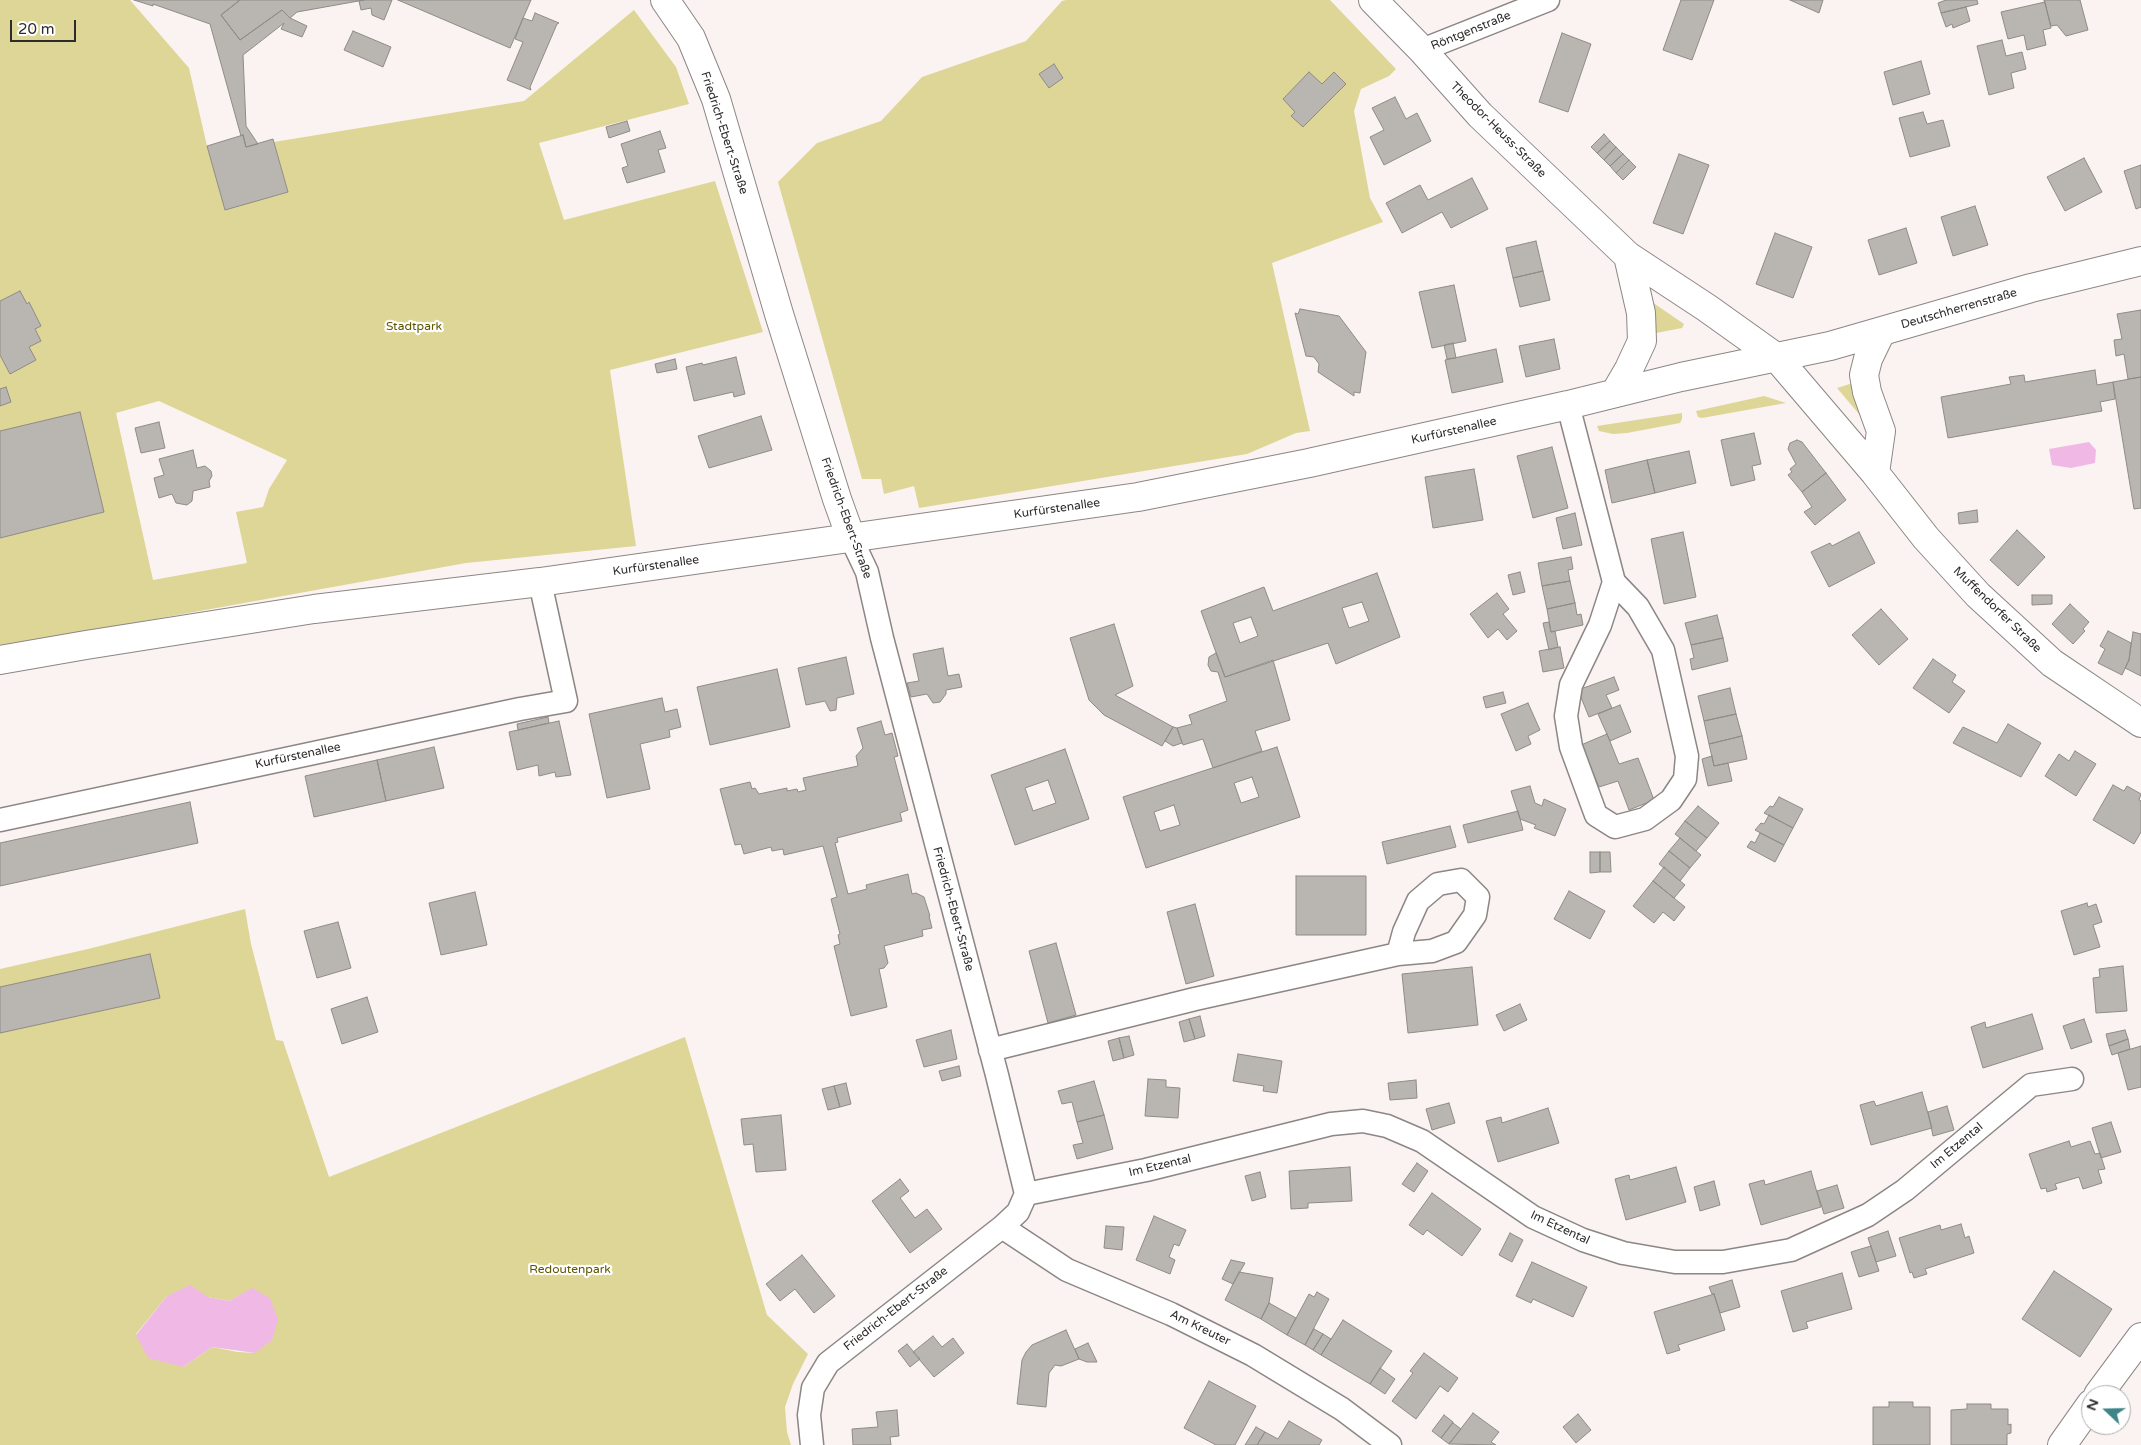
<!DOCTYPE html>
<html>
<head>
<meta charset="utf-8">
<style>
  body { margin:0 }
  #map { position:relative; width:2141px; height:1445px; overflow:hidden; background:#faf3f1; font-family:"Varela Round",sans-serif }
  canvas { display:block }
  .north { position:absolute; left:2081px; top:1385px; width:50px; height:50px; box-sizing:border-box; background:#fff; border:1px solid #ababaa; border-radius:50%; rotate:291deg; font-size:14px; font-weight:700; line-height:20px; text-align:center; color:#2e2c2b }
  .north::after { content:''; display:block; margin:auto; width:18px; height:22px; background:#3d8587; clip-path:polygon(50% 0,100% 100%,50% 72%,0 100%) }
  .scale { position:absolute; left:10px; top:20px; width:66px; height:22px; box-sizing:border-box; border:2px solid #2e2c2b; border-top:0; padding-left:6px; font-size:15px; line-height:18px; white-space:nowrap; color:#2e2c2b; -webkit-text-stroke:4px #fff; paint-order:stroke }
</style>
</head>
<body>
<div id="map">
<canvas width="2141" height="1445"></canvas>
<div class="north">N</div>
<div class="scale">20 m</div>
</div>
<script>
const g = document.querySelector('canvas').getContext('2d');
g.lineJoin = 'round';
function paint(path, color) { g.fillStyle = color; g.fill(path, 'evenodd'); }
const poly = rows => new Path2D(rows.map(r => 'M' + r).join(''));
function stroke(path, color, width, dash) { g.strokeStyle = color; g.lineWidth = width; g.lineCap = dash ? 'butt' : 'round'; g.setLineDash(dash || []); g.stroke(path); }
function write(font, color, halo, rows, align = 'center') {
  g.font = font + ' "Varela Round",sans-serif'; g.lineWidth = 4.5; g.setLineDash([]); g.textBaseline = 'middle'; g.strokeStyle = halo; g.fillStyle = color; for (const [text, x, y, turn = 0] of rows) {
    g.save(); g.translate(x, y); g.rotate((+turn || 0) * Math.PI / 180); g.textAlign = isNaN(turn) ? turn : align; if (halo) g.strokeText(text, 0, 0); g.fillText(text, 0, 0); g.restore();
  }
}
paint(poly([
  [0,0,130,0,189,68,207,146,225,209,288,192,274,142,524,101,634,10,676,67,689,104,539,143,564,220,715,181,763,332,610,370,636,546,466,563,0,647],
  [159,401,287,460,269,489,263,507,236,512,247,563,153,580,116,413],
  [1066,0,1330,0,1396,69,1389,76,1361,89,1354,111,1370,198,1383,222,1272,263,1310,431,1296,433,1247,454,919,508,914,486,884,494,881,479,862,479,778,182,817,143,881,121,922,77,1026,41,1062,1],
  [1652,302,1684,324,1682,328,1651,334],
  [1856,382,1864,420,1837,388],
  [1764,396,1786,403,1702,418,1698,417,1696,411],
  [1682,413,1682,419,1680,423,1627,433,1613,434,1599,431,1597,426],
  [245,909,251,944,276,1040,283,1041,329,1177,685,1037,767,1315,808,1354,793,1384,785,1407,787,1432,791,1445,0,1445,0,969,88,949],
  [252,1289,255,1353,238,1352,212,1347,183,1367,136,1334,167,1296,208,1297,229,1301]
]), '#ded696');
paint(poly([
  [2089,442,2096,450,2095,463,2071,468,2052,465,2049,449],
  [190,1285,208,1297,229,1301,252,1288,270,1298,278,1320,272,1340,255,1353,212,1347,183,1367,148,1358,136,1335,167,1296]
]), '#f0b9e5');
const building = poly([
  [134,0,240,0,221,15,240,40,282,10,290,18,307,26,302,37,281,29,284,23,243,55,246,126,258,144,246,147,243,135,241,136,210,24,153,4,153,6,134,0],
  [240,0,364,0,297,12,290,18,282,10,240,40,221,15,240,0],
  [364,0,392,0,384,20,372,15,371,8,361,10,359,1,364,0],
  [398,0,531,0,510,48,398,0],
  [1681,0,1714,0,1692,60,1663,50,1681,0],
  [1790,0,1823,0,1819,13,1790,0],
  [1946,0,1977,0,1978,4,1941,13,1938,3,1946,0],
  [2044,0,2080,0,2088,30,2066,36,2057,25,2051,26,2044,0],
  [2045,2,2051,28,2043,30,2046,45,2027,50,2024,35,2008,39,2001,12,2045,2],
  [1966,7,1970,21,1953,28,1952,24,1946,27,1941,13,1966,7],
  [535,13,559,23,557,24,530,87,531,90,507,80,523,42,515,39,523,18,532,21,535,13],
  [353,31,391,47,383,67,344,50,353,31],
  [1562,33,1591,44,1568,112,1539,102,1562,33],
  [2002,40,2006,56,2022,52,2026,69,2011,73,2014,88,1989,95,1977,46,2002,40],
  [1921,61,1930,94,1893,105,1884,72,1921,61],
  [1054,64,1063,78,1049,88,1039,74,1054,64],
  [1309,72,1322,84,1334,72,1346,84,1303,127,1291,116,1295,112,1283,99,1309,72],
  [1395,97,1406,119,1417,113,1431,141,1384,165,1370,137,1384,130,1372,108,1395,97],
  [1923,112,1927,124,1943,120,1950,146,1910,157,1899,118,1923,112],
  [627,121,630,131,609,138,606,127,627,121],
  [660,131,666,148,658,150,665,172,627,183,622,168,628,166,621,144,660,131],
  [1604,134,1610,141,1597,153,1591,147,1604,134],
  [243,135,246,147,273,139,288,192,225,210,207,146,243,135],
  [1610,141,1616,147,1604,160,1597,153,1610,141],
  [1616,147,1623,154,1610,166,1604,160,1616,147],
  [1623,154,1629,160,1616,173,1610,166,1623,154],
  [1679,154,1709,165,1683,234,1653,223,1679,154],
  [2084,158,2102,192,2065,211,2047,177,2084,158],
  [1629,160,1636,167,1623,180,1616,173,1629,160],
  [2141,165,2141,207,2136,209,2124,171,2141,165],
  [1472,178,1488,209,1451,228,1442,212,1402,233,1386,203,1420,185,1428,200,1472,178],
  [1975,206,1988,245,1953,256,1941,217,1975,206],
  [1906,228,1917,263,1879,275,1868,240,1906,228],
  [1775,233,1812,247,1793,298,1756,284,1775,233],
  [1536,241,1543,271,1513,278,1506,248,1536,241],
  [1543,271,1550,300,1520,307,1513,278,1543,271],
  [1454,285,1466,341,1432,348,1419,292,1454,285],
  [20,291,27,304,29,302,41,326,35,329,41,341,29,347,36,360,10,374,0,355,0,301,20,291],
  [1300,309,1339,316,1366,352,1360,393,1354,392,1354,396,1318,372,1319,364,1314,357,1306,356,1295,313,1298,314,1300,309],
  [2141,310,2141,377,2128,379,2124,354,2116,356,2114,340,2122,339,2117,314,2141,310],
  [1554,339,1560,369,1526,377,1519,346,1554,339],
  [1453,343,1456,358,1447,359,1444,345,1453,343],
  [1496,349,1503,382,1452,393,1445,360,1496,349],
  [736,357,745,394,734,397,733,392,694,401,686,367,702,363,703,365,736,357],
  [675,359,677,369,657,373,655,364,675,359],
  [2095,370,2097,385,2113,382,2115,399,2100,402,2102,411,1948,438,1941,397,2011,384,2009,377,2024,375,2025,382,2095,370],
  [2141,377,2141,508,2134,509,2113,382,2141,377],
  [6,387,11,402,0,406,0,389,6,387],
  [80,412,104,512,0,538,0,431,80,412],
  [761,416,772,450,709,468,698,436,761,416],
  [159,422,165,448,141,453,135,428,159,422],
  [1754,433,1761,464,1752,466,1755,480,1731,486,1721,440,1754,433],
  [1797,440,1802,442,1826,473,1802,492,1788,475,1792,472,1790,469,1796,464,1788,449,1790,443,1797,440],
  [1552,447,1568,508,1533,518,1517,456,1552,447],
  [193,450,197,468,205,466,211,471,212,476,209,481,210,487,193,491,192,501,187,505,176,503,172,494,159,498,154,478,164,475,159,459,193,450],
  [1689,451,1696,483,1655,493,1647,460,1689,451],
  [1647,460,1655,493,1612,503,1605,470,1647,460],
  [1474,469,1483,520,1433,528,1425,477,1474,469],
  [1826,473,1846,500,1815,525,1804,512,1812,507,1802,492,1826,473],
  [1977,510,1978,522,1959,524,1958,513,1977,510],
  [1575,513,1582,545,1563,549,1556,518,1575,513],
  [2017,530,2045,557,2018,586,1990,560,2017,530],
  [1683,532,1696,597,1664,604,1651,539,1683,532],
  [1859,532,1875,563,1829,587,1811,552,1830,543,1832,546,1859,532],
  [1571,557,1573,569,1568,570,1570,581,1542,586,1538,563,1571,557],
  [1520,572,1525,592,1513,595,1508,575,1520,572],
  [1377,573,1400,637,1336,664,1328,643,1225,677,1201,611,1264,587,1273,611,1377,573],
  [1362,602,1369,621,1349,628,1342,608,1362,602],
  [1251,617,1258,636,1240,643,1233,623,1251,617],
  [1570,581,1575,603,1547,609,1542,586,1570,581],
  [1497,593,1509,609,1503,614,1517,631,1507,640,1498,629,1488,638,1470,614,1497,593],
  [2032,595,2052,595,2052,604,2032,605,2032,595],
  [1575,603,1577,615,1581,614,1583,625,1551,632,1547,609,1575,603],
  [2070,604,2089,622,2083,629,2085,631,2073,644,2052,624,2070,604],
  [1881,609,1908,639,1879,665,1852,635,1881,609],
  [1717,615,1723,638,1691,645,1685,623,1717,615],
  [1549,622,1551,632,1555,631,1558,647,1549,650,1543,623,1549,622],
  [1114,624,1133,686,1115,695,1173,727,1162,746,1104,715,1089,700,1070,638,1114,624],
  [2108,631,2131,643,2129,660,2122,675,2098,663,2105,649,2100,646,2108,631],
  [2133,632,2141,634,2141,676,2125,668,2129,660,2133,632],
  [1723,638,1728,661,1692,670,1690,659,1694,658,1691,645,1723,638],
  [1560,647,1564,668,1543,672,1539,651,1560,647],
  [943,648,948,676,959,674,962,687,946,690,946,694,940,702,933,703,927,694,911,697,907,683,919,681,913,654,943,648],
  [1216,653,1225,677,1273,660,1290,720,1255,731,1262,751,1213,768,1203,739,1183,745,1177,728,1192,724,1189,715,1227,701,1218,672,1211,671,1208,665,1209,657,1216,653],
  [846,657,854,694,837,698,836,710,830,711,825,701,806,705,798,668,846,657],
  [1933,659,1956,675,1952,682,1965,691,1949,713,1913,688,1933,659],
  [777,669,790,727,710,745,697,687,777,669],
  [1614,677,1619,690,1606,695,1612,708,1589,717,1578,690,1614,677],
  [1730,688,1736,714,1704,721,1698,696,1730,688],
  [1503,692,1506,703,1486,708,1483,697,1503,692],
  [662,698,665,712,677,709,681,727,669,730,670,737,640,744,650,789,607,798,589,714,662,698],
  [1528,703,1540,730,1528,736,1531,744,1516,751,1501,714,1528,703],
  [1620,705,1631,732,1610,741,1598,714,1620,705],
  [1736,714,1742,736,1709,744,1704,721,1736,714],
  [548,717,549,723,518,730,517,724,548,717],
  [559,721,571,775,556,777,555,772,539,776,538,765,517,770,509,732,559,721],
  [881,721,885,735,892,733,898,756,894,757,908,810,900,813,902,821,837,838,838,842,835,843,848,894,867,889,866,885,908,874,912,894,916,893,924,897,930,916,929,916,932,928,922,930,923,936,884,946,888,963,884,968,879,969,887,1007,851,1016,834,946,840,944,838,935,840,934,831,899,837,897,823,846,784,855,783,849,772,851,771,847,744,854,741,844,735,845,720,789,750,782,752,789,755,788,759,794,787,788,787,791,797,789,798,792,806,790,803,778,858,766,856,756,863,748,857,728,881,721],
  [2008,724,2041,743,2021,777,1953,743,1963,727,1997,743,2008,724],
  [1173,727,1177,728,1182,743,1173,746,1165,741,1173,727],
  [1607,734,1619,764,1638,758,1654,800,1629,810,1618,781,1599,787,1581,745,1607,734],
  [1742,736,1747,759,1714,766,1709,744,1742,736],
  [434,747,444,788,386,801,377,760,434,747],
  [1277,747,1300,817,1146,868,1123,797,1277,747],
  [1252,777,1259,797,1241,803,1234,783,1252,777],
  [1174,805,1180,825,1160,831,1154,812,1174,805],
  [1065,749,1089,819,1015,845,991,775,1065,749],
  [1048,780,1056,803,1033,811,1025,788,1048,780],
  [2075,751,2096,764,2076,796,2045,776,2059,754,2069,761,2075,751],
  [1712,756,1714,766,1728,763,1732,781,1708,786,1702,759,1712,756],
  [377,760,386,801,314,817,305,776,377,760],
  [2113,785,2124,791,2127,786,2141,794,2139,800,2141,801,2141,832,2134,844,2093,820,2113,785],
  [1530,786,1535,803,1542,806,1544,799,1566,809,1555,836,1534,828,1536,825,1520,819,1511,791,1530,786],
  [1779,797,1803,809,1793,828,1764,813,1770,806,1773,807,1779,797],
  [190,802,198,843,0,886,0,843,190,802],
  [1698,806,1719,823,1707,838,1685,821,1698,806],
  [1518,811,1523,830,1468,843,1463,825,1518,811],
  [1769,815,1793,828,1784,845,1755,830,1761,823,1764,824,1769,815],
  [1685,821,1707,838,1696,851,1675,834,1685,821],
  [1450,826,1456,847,1387,864,1382,842,1450,826],
  [1760,833,1784,845,1775,862,1747,847,1751,841,1755,843,1760,833],
  [1680,838,1701,855,1690,868,1669,851,1680,838],
  [1669,851,1690,868,1680,881,1659,864,1669,851],
  [1590,852,1600,852,1600,872,1590,873,1590,852],
  [1600,852,1610,852,1611,872,1600,872,1600,852],
  [1664,867,1685,885,1674,898,1653,881,1664,867],
  [1296,876,1366,876,1366,935,1296,935,1296,876],
  [1653,881,1685,907,1674,921,1663,912,1654,923,1633,906,1653,881],
  [1569,891,1605,911,1590,939,1554,919,1569,891],
  [475,892,487,945,441,955,429,903,475,892],
  [2087,903,2088,907,2096,904,2102,922,2093,925,2100,947,2074,955,2061,911,2087,903],
  [1195,904,1214,976,1186,984,1167,912,1195,904],
  [338,922,351,968,317,978,304,931,338,922],
  [1056,943,1076,1015,1048,1023,1029,951,1056,943],
  [150,954,160,998,0,1033,0,987,150,954],
  [2123,966,2127,1011,2096,1013,2093,978,2100,977,2099,969,2123,966],
  [1472,967,1478,1025,1408,1033,1402,974,1472,967],
  [367,997,378,1032,342,1044,331,1009,367,997],
  [1520,1004,1527,1020,1504,1031,1496,1015,1520,1004],
  [2032,1014,2043,1049,1983,1068,1971,1027,1985,1022,1986,1028,2032,1014],
  [1200,1016,1205,1036,1195,1039,1189,1019,1200,1016],
  [1189,1019,1195,1039,1184,1042,1179,1022,1189,1019],
  [2084,1019,2092,1042,2071,1049,2063,1026,2084,1019],
  [951,1030,957,1059,924,1067,916,1040,951,1030],
  [2125,1030,2128,1039,2109,1046,2106,1034,2125,1030],
  [1129,1036,1134,1055,1124,1058,1119,1038,1129,1036],
  [1119,1038,1124,1058,1113,1061,1108,1041,1119,1038],
  [2128,1039,2130,1049,2112,1055,2109,1046,2128,1039],
  [2141,1046,2141,1087,2128,1090,2118,1053,2141,1046],
  [1238,1054,1282,1061,1277,1093,1263,1091,1264,1086,1233,1081,1238,1054],
  [959,1066,961,1076,942,1081,939,1071,959,1066],
  [1148,1079,1166,1080,1166,1087,1180,1088,1178,1118,1145,1116,1148,1079],
  [1416,1080,1417,1098,1390,1100,1388,1083,1416,1080],
  [1094,1081,1104,1115,1077,1122,1072,1102,1062,1104,1058,1091,1094,1081],
  [846,1083,851,1104,840,1107,834,1086,846,1083],
  [834,1086,840,1107,828,1110,822,1089,834,1086],
  [1922,1092,1932,1128,1871,1145,1860,1105,1874,1101,1876,1106,1922,1092],
  [1449,1103,1455,1123,1432,1130,1426,1109,1449,1103],
  [1947,1106,1954,1130,1933,1136,1928,1112,1947,1106],
  [1548,1108,1559,1143,1498,1162,1486,1121,1501,1117,1502,1123,1548,1108],
  [781,1115,786,1170,756,1172,753,1144,744,1145,741,1119,781,1115],
  [1104,1115,1113,1149,1077,1159,1073,1145,1083,1143,1077,1122,1104,1115],
  [2111,1122,2121,1152,2101,1158,2092,1128,2111,1122],
  [2069,1141,2071,1147,2090,1141,2095,1154,2100,1153,2105,1169,2098,1170,2102,1183,2083,1189,2079,1177,2055,1184,2057,1189,2047,1192,2046,1188,2041,1189,2029,1154,2069,1141],
  [1417,1163,1428,1171,1414,1192,1402,1184,1417,1163],
  [1350,1167,1352,1201,1308,1203,1308,1208,1291,1209,1289,1171,1350,1167],
  [1676,1167,1686,1202,1626,1220,1615,1179,1629,1175,1630,1180,1676,1167],
  [1811,1171,1821,1207,1761,1225,1749,1184,1764,1180,1765,1185,1811,1171],
  [1260,1172,1266,1197,1252,1201,1245,1176,1260,1172],
  [900,1179,909,1191,900,1198,915,1218,927,1209,942,1229,910,1253,872,1201,900,1179],
  [1714,1181,1720,1205,1700,1211,1694,1187,1714,1181],
  [1837,1185,1844,1208,1824,1214,1817,1191,1837,1185],
  [1432,1193,1481,1229,1462,1256,1427,1230,1423,1235,1409,1225,1432,1193],
  [1154,1216,1186,1230,1179,1246,1174,1244,1169,1257,1175,1260,1170,1274,1136,1260,1154,1216],
  [1961,1224,1965,1238,1969,1236,1974,1253,1925,1269,1927,1274,1914,1278,1912,1272,1910,1273,1899,1238,1940,1225,1941,1230,1961,1224],
  [1106,1226,1124,1227,1122,1250,1104,1248,1106,1226],
  [1888,1231,1896,1256,1876,1262,1868,1238,1888,1231],
  [1510,1233,1523,1240,1512,1262,1499,1255,1510,1233],
  [1871,1246,1879,1271,1859,1277,1851,1252,1871,1246],
  [802,1255,835,1296,814,1313,795,1289,780,1301,766,1284,802,1255],
  [1231,1260,1245,1263,1233,1284,1222,1279,1231,1260],
  [1532,1262,1587,1287,1573,1317,1533,1299,1531,1303,1516,1296,1532,1262],
  [2054,1271,2112,1309,2080,1357,2022,1319,2054,1271],
  [1239,1272,1273,1278,1269,1303,1261,1319,1225,1300,1239,1272],
  [1842,1273,1852,1309,1806,1322,1808,1328,1793,1332,1781,1291,1842,1273],
  [1732,1280,1740,1307,1720,1313,1714,1294,1712,1294,1709,1287,1732,1280],
  [1317,1292,1329,1299,1305,1345,1287,1335,1309,1294,1314,1297,1317,1292],
  [1714,1294,1725,1330,1678,1345,1680,1350,1667,1354,1654,1312,1714,1294],
  [1269,1303,1296,1318,1287,1335,1261,1319,1269,1303],
  [1343,1320,1392,1351,1370,1384,1321,1355,1343,1320],
  [1314,1329,1323,1334,1313,1350,1305,1345,1314,1329],
  [1066,1330,1079,1359,1061,1366,1055,1365,1049,1373,1046,1407,1017,1404,1022,1360,1026,1352,1032,1345,1066,1330],
  [1323,1334,1331,1339,1321,1355,1313,1350,1323,1334],
  [933,1336,942,1347,953,1338,964,1353,934,1377,913,1352,933,1336],
  [1088,1343,1097,1362,1087,1362,1079,1359,1075,1349,1088,1343],
  [907,1344,920,1359,910,1367,898,1351,907,1344],
  [1424,1353,1458,1378,1448,1392,1440,1386,1416,1419,1392,1401,1413,1373,1410,1371,1424,1353],
  [1380,1368,1395,1379,1385,1394,1370,1384,1380,1368],
  [1209,1381,1256,1406,1235,1445,1216,1445,1184,1428,1209,1381],
  [1889,1402,1913,1402,1913,1407,1930,1407,1930,1445,1873,1445,1873,1407,1889,1407,1889,1402],
  [1967,1404,1991,1404,1991,1409,2008,1409,2008,1425,2011,1424,2011,1433,2007,1434,2007,1445,1951,1445,1951,1410,1967,1409,1967,1404],
  [897,1410,899,1436,890,1437,891,1445,853,1445,852,1429,878,1427,876,1412,897,1410],
  [1473,1413,1499,1432,1491,1442,1496,1445,1449,1444,1473,1413],
  [1578,1414,1591,1430,1576,1443,1563,1427,1578,1414],
  [1444,1415,1453,1422,1441,1438,1432,1431,1444,1415],
  [1289,1421,1322,1440,1319,1445,1257,1445,1265,1432,1278,1439,1289,1421],
  [1453,1423,1461,1429,1449,1444,1441,1438,1453,1423],
  [1256,1427,1265,1432,1257,1445,1245,1445,1256,1427]
]);
paint(building, '#b9b5b0');
stroke(building, '#8f8b86', 1);
const minor = poly([
  [1422,50,1548,0],
  [1568,405,1614,582],
  [1614,582,1638,607,1663,650,1687,756,1685,779,1671,800,1645,819,1615,827,1596,815,1571,747,1566,716,1571,685,1600,625,1614,582],
  [0,820,520,709,566,701,540,582],
  [990,1050,1195,999,1398,954,1432,951,1456,942,1475,915,1478,897,1461,880,1438,884,1418,901,1404,932,1398,954],
  [1026,1194,1146,1170,1331,1124,1363,1121,1387,1126,1422,1141,1533,1217,1583,1240,1623,1253,1675,1262,1723,1262,1791,1250,1868,1215,1905,1190,2031,1085,2072,1079],
  [1002,1227,1067,1270,1171,1314,1253,1355,1342,1409,1390,1445],
  [812,1445,809,1415,813,1388,828,1363,1002,1227,1018,1212,1026,1194,997,1075,882,638,867,572,851,538]
]);
const tertiary = poly([
  [665,0,691,38,716,99,779,314,837,499,851,538],
  [1373,0,1422,50,1480,115,1628,256,1707,308,1777,358,1875,473,1926,538,1978,595,2052,663,2141,723],
  [1615,393,1629,369,1642,341,1641,313,1628,256],
  [1875,473,1881,431,1867,392,1864,375,1868,359,1881,332],
  [0,660,86,645,314,609,540,582,1138,497,1309,463,1568,405,1681,377,1830,346,2031,288,2141,261],
  [2098,1395,2141,1337],
  [2062,1445,2091,1404]
]);
stroke(minor, '#8c8684', 25);
stroke(tertiary, '#8c8684', 30);
stroke(minor, '#fff', 22);
stroke(tertiary, '#fff', 28);
write('12px', '#2e2c2b', '#fff', [
  ["Röntgenstraße",1471,31,-22],
  ["Theodor-Heuss-Straße",1498,130,45],
  ["Friedrich-Ebert-Straße",724,133,72],
  ["Deutschherrenstraße",1959,309,-16],
  ["Kurfürstenallee",1454,431,-13],
  ["Kurfürstenallee",1057,509,-8],
  ["Friedrich-Ebert-Straße",846,518,70],
  ["Kurfürstenallee",656,566,-8],
  ["Muffendorfer Straße",1997,610,44],
  ["Kurfürstenallee",298,756,-12],
  ["Friedrich-Ebert-Straße",953,909,75],
  ["Im Etzental",1957,1146,-40],
  ["Im Etzental",1160,1166,-13],
  ["Im Etzental",1560,1228,25],
  ["Friedrich-Ebert-Straße",896,1309,-38],
  ["Am Kreuter",1200,1328,26]
]);
write('12px', '#5f5502', '#fff', [
  ["Stadtpark",414,327],
  ["Redoutenpark",570,1270]
]);
</script>
</body>
</html>
